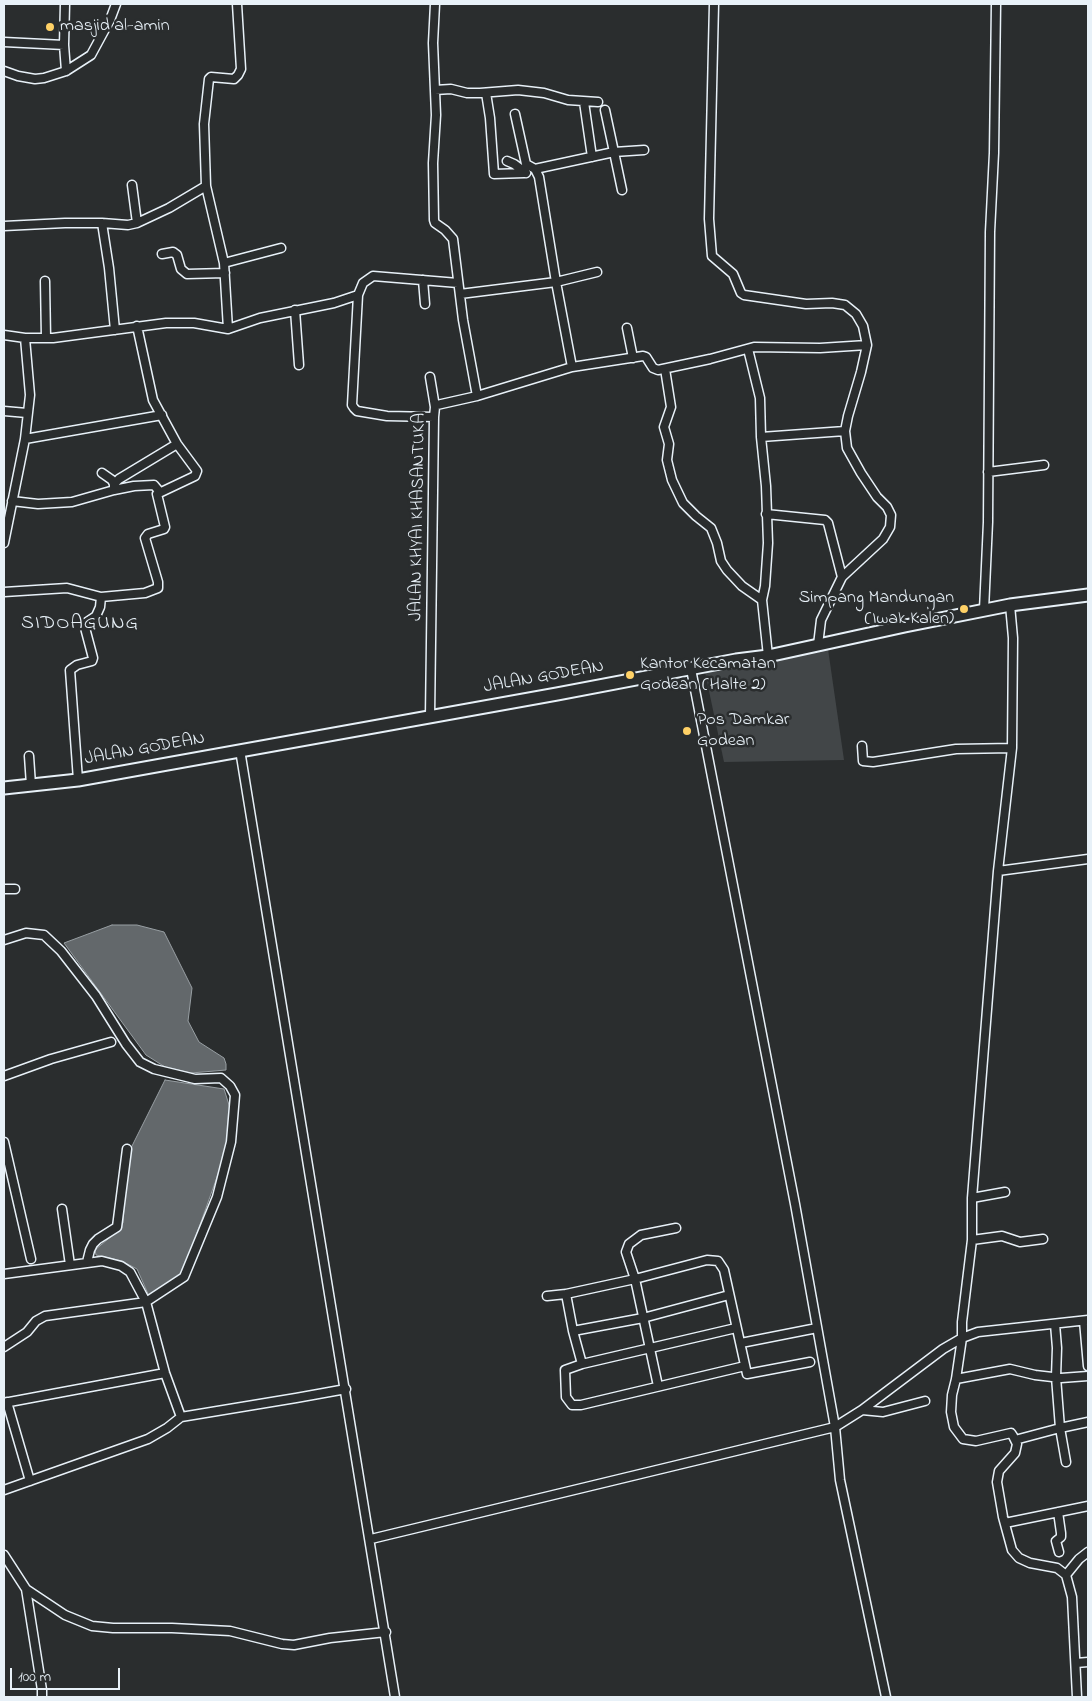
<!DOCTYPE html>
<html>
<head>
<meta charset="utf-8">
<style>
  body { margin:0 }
  #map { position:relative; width:1092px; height:1701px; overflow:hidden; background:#2a2d2e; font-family:"Indie Flower",sans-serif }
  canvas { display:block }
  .frame { position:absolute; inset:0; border:5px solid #e8f1f8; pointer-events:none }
  .scale { position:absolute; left:10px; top:1668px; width:110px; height:22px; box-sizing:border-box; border:2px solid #e8f1f8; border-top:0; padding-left:6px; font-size:15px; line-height:18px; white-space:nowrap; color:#e8f1f8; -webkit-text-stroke:4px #2a2d2e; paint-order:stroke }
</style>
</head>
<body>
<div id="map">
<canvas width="1092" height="1701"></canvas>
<div class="frame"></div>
<div class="scale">100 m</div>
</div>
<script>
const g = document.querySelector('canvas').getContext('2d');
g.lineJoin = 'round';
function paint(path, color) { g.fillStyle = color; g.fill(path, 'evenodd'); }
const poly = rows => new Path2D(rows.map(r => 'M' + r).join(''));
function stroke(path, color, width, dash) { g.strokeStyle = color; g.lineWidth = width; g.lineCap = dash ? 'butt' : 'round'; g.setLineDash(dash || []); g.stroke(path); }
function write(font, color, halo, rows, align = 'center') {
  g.font = font + ' "Indie Flower",sans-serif'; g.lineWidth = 5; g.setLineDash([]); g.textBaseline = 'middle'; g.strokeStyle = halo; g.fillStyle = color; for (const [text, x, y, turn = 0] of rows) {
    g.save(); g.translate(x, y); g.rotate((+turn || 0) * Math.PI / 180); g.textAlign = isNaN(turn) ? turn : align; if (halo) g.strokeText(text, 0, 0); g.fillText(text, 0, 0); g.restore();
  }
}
paint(poly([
  [828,649,844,760,724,762,705,672]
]), '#424648');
const water = poly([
  [112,925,137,925,164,932,192,988,188,1021,199,1042,224,1058,226,1064,226,1070,191,1073,165,1067,146,1055,64,943,112,925],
  [165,1080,224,1089,230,1108,226,1152,182,1275,149,1296,137,1269,122,1261,96,1255,95,1250,114,1234,123,1223,126,1171,130,1150,165,1080]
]);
paint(water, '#63686b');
stroke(water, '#989fa3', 1);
const minor = poly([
  [435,4,433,43,436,115,433,163,434,220,435,223,445,230,453,239,463,320,477,396],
  [714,4,709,219,712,256,733,274,741,293,744,295,806,304,832,303,845,305,856,314,863,326,867,345,861,372,848,416,845,431,847,448,861,473,877,497,887,507,891,515,890,527,883,539,842,577,821,620,818,645],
  [4,42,64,45],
  [4,71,18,76,35,79,44,78,66,71,64,45,65,4],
  [66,71,91,55,110,20,116,4],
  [435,90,451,89,467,93,480,93,518,90,544,93,568,100,598,102],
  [486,93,490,118,494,174,524,173],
  [584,102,592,157],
  [515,114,526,164,535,169,539,177,556,282,572,367],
  [507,161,514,164,526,173],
  [535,169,614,152,605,110],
  [132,185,137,223],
  [622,190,614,152,644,150],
  [102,223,109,268,115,330],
  [4,226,65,223,102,223,128,225,137,223,169,208,206,186],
  [162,254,173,252,177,255,181,269,187,274,225,273],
  [224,263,281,248],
  [423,280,425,304],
  [45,281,46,338],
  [460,294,556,282,597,272],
  [358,295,352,405,354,408,357,411,387,416,434,417],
  [295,310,299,365],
  [627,328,633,358],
  [228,329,224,263,206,186,204,124,209,79,211,77,234,79,238,75,241,69,237,4],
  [4,335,25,338,53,338,166,323,194,323,228,329,260,318,334,303,358,295,363,283,373,276,458,283],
  [748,349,760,398,761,437,766,486,768,543,765,586,762,600],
  [665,369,671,407,664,427,669,444,667,460,672,480,683,503,696,516,711,528,717,543,721,561,727,570,742,586,762,600,768,656],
  [430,377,435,407],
  [4,411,27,413],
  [761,437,845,431],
  [25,439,162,415],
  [988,472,1044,465],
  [102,473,112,480,114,484],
  [114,490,134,486,154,485,159,491],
  [12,501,38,504,72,502,114,490,114,484,119,479,177,444],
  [766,514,825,520,828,523,842,577],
  [4,543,25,439,30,395,25,338],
  [4,592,67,588,101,597,145,593,158,588,158,582,145,538,148,534,164,529,165,527,157,494,195,476,197,471,177,444,153,400,137,326],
  [1010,605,1013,638,1012,748,998,871,1088,859],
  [984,610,988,522,990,232,994,153,996,4],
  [691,669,795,1204,835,1427,840,1480,886,1697],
  [430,717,434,417,435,407,437,405,477,396,572,367,643,356,646,357,653,368,658,370,710,359,754,347,820,348,867,345],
  [862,746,863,761,873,762,956,749,1012,748],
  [240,750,395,1697],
  [29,756,31,785],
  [78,780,70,670,77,665,92,661,93,658,84,624,96,616,100,607,101,597],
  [998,871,972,1198,972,1240,962,1322,962,1338,956,1379,952,1395,951,1412,954,1427,963,1439,976,1441,1011,1433,1013,1436,1017,1444,1015,1453,999,1471,997,1482,1003,1517,1012,1550,1019,1558,1030,1563,1057,1568,1066,1575,1072,1597,1077,1697],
  [4,889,15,889],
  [4,940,26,933,44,935,61,951,96,996,126,1044,140,1062,154,1069,195,1079,221,1078,230,1086,235,1095,231,1142,217,1197,184,1277,146,1302,45,1316,36,1321,27,1332,4,1347],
  [4,1076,51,1059,111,1042],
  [4,1142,31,1259],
  [972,1198,1005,1192],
  [62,1209,70,1265],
  [972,1240,1002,1236,1020,1242,1043,1239],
  [87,1262,90,1250,93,1244,98,1239,117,1227,127,1149],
  [4,1274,102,1261,121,1266,130,1272,146,1302,165,1373,181,1417],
  [547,1296,566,1294],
  [1084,1321,1088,1366],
  [736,1328,582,1364,565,1370,566,1397,572,1405,581,1405,745,1366],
  [573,1331,566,1294,635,1279,707,1260,718,1261,724,1270,747,1374,810,1362],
  [741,1343,817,1328],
  [582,1364,573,1331,643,1318,729,1295],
  [956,1379,1010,1369,1035,1375,1061,1378,1088,1376],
  [658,1386,635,1279,626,1252,629,1244,641,1235,676,1228],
  [7,1402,30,1481],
  [4,1403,165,1373],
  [862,1410,883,1412,925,1401],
  [1015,1440,1060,1428,1056,1377,1057,1348,1055,1324],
  [1066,1462,1060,1428,1088,1422],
  [4,1490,148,1439,167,1428,181,1417,296,1398,346,1389],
  [1058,1512,1061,1533,1061,1537,1056,1541,1059,1552],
  [1005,1523,1088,1506],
  [371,1539,835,1427,862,1410,943,1349,962,1338,978,1332,1088,1320],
  [4,1555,26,1589,65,1615,92,1626,113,1628,172,1628,230,1631,282,1644,294,1645,330,1638,386,1632],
  [1066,1575,1079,1559,1088,1552],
  [26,1589,42,1690,42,1697],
  [1076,1663,1088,1662]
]);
const primary = poly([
  [4,788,78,780,557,694,736,660,768,656,905,626,1010,605,1088,595]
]);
stroke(minor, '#e8f1f8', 11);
stroke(primary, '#e8f1f8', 15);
stroke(minor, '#2a2d2e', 8);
stroke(primary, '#2a2d2e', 11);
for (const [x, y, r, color] of [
  [50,27,5,"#ffd166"],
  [964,609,5,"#ffd166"],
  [630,675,5,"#ffd166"],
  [687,731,5,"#ffd166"]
]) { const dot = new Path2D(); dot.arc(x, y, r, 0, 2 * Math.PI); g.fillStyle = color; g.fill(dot); stroke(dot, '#2a2d2e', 2); }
write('18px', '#e8f1f8', '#2a2d2e', [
  ["masjid al-amin",60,27],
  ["Simpang Mandungan",954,599,"right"],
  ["(Iwak Kalen)",954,620,"right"],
  ["Kantor Kecamatan",640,665],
  ["Godean (Halte 2)",640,686],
  ["Pos Damkar",697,721],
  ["Godean",697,742]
], 'left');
write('18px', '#e8f1f8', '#2a2d2e', [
  ["JALAN KHYAI KHASANTUKA",419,517,-89],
  ["JALAN GODEAN",544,678,-10],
  ["JALAN GODEAN",145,750,-10]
]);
g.letterSpacing = '1px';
write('20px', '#e8f1f8', '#2a2d2e', [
  ["SIDOAGUNG",80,625]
]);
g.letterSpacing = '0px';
</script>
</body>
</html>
